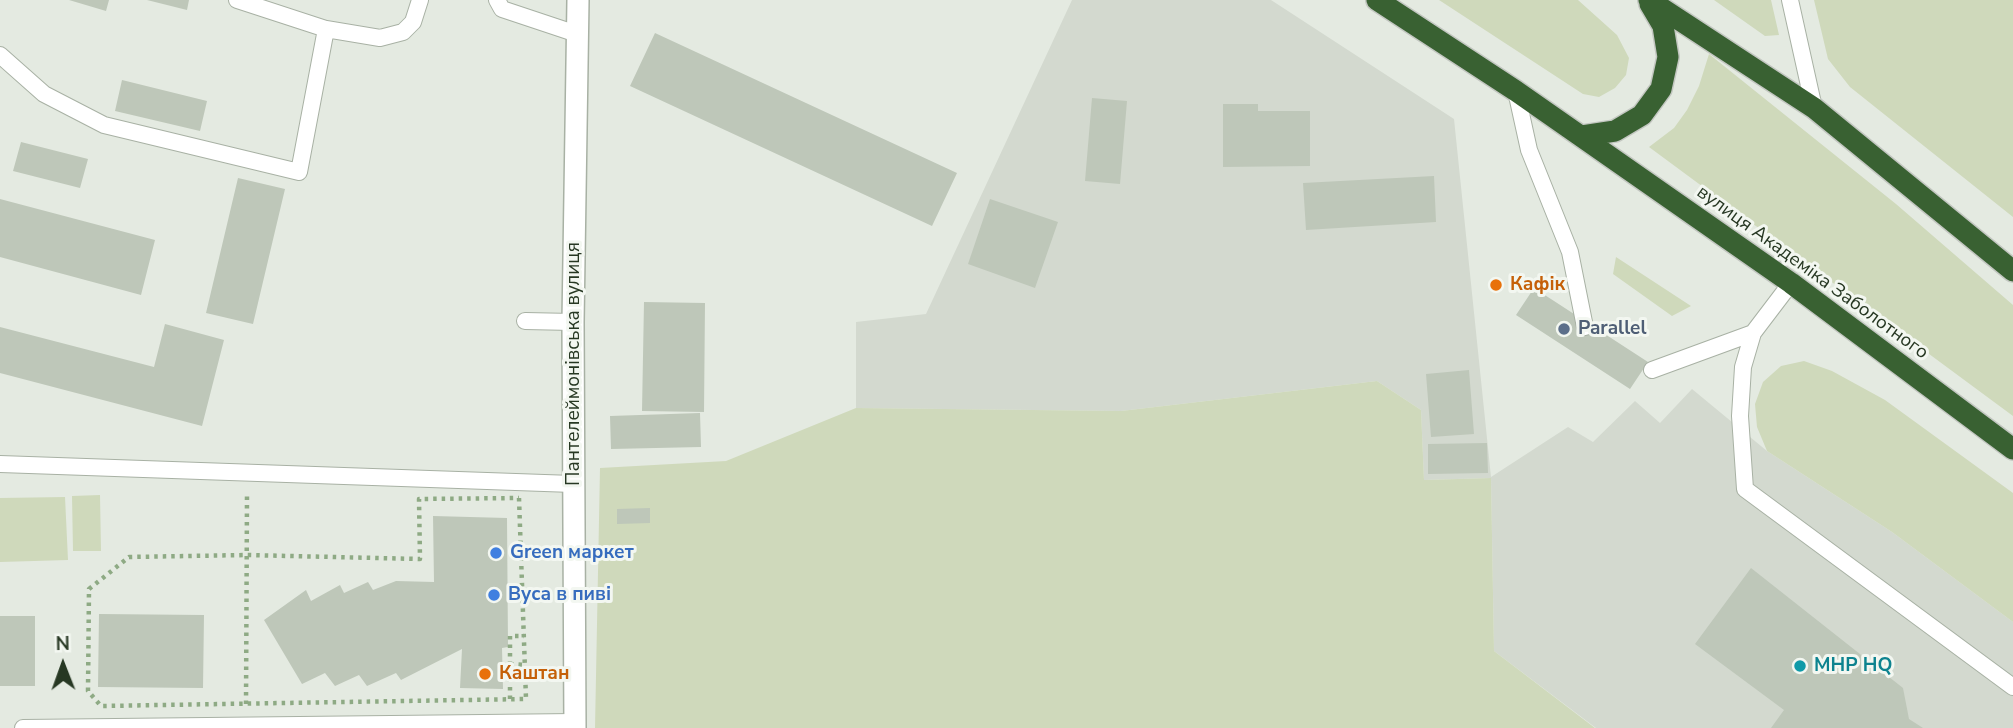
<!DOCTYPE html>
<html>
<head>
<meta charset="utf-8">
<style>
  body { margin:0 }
  #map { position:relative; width:2013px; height:728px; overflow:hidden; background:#e4eae1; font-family:"Nunito Sans",sans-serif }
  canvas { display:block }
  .north { position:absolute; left:28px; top:630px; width:70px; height:70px; -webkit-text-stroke:5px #f3f7f1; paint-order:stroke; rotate:359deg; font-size:19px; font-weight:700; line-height:28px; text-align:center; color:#273823 }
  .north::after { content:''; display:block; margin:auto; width:24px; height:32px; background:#273823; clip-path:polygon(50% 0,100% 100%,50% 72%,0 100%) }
</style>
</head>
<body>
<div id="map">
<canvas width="2013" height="728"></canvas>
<div class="north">N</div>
</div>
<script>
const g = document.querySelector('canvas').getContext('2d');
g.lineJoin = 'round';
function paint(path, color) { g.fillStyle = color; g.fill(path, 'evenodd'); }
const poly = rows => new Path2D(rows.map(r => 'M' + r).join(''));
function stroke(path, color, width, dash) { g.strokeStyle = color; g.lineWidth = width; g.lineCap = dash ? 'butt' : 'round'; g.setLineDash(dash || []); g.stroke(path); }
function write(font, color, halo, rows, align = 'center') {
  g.font = font + ' "Nunito Sans",sans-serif'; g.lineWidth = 6; g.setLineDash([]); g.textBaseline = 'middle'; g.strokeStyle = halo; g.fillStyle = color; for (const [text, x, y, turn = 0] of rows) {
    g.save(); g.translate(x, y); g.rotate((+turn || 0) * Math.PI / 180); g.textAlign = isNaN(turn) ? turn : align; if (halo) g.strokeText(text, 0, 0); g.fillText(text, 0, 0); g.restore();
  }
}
paint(poly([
  [1072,0,1271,0,1454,119,1491,477,1568,427,1593,442,1635,401,1660,423,1692,389,1767,451,1892,532,2013,622,2013,728,1596,728,1494,651,1491,478,1424,480,1421,410,1377,381,1121,411,856,408,856,322,926,314]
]), '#d3d9cf');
paint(poly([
  [1439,0,1578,0,1617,35,1629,58,1626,75,1615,88,1599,97,1583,94],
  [1714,0,1771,0,1779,35,1765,36],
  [1814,0,2013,0,2013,217,1850,87,1828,59],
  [1709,54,1896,204,2013,305,2013,416,1649,147,1674,128,1687,110,1699,86],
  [1616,257,1691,306,1672,316,1613,274],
  [1804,361,1832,371,1885,400,2013,493,2013,622,1892,532,1767,451,1757,427,1755,404,1763,382,1781,366],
  [1377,381,1421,410,1424,480,1491,478,1494,651,1595,728,595,728,600,468,726,461,856,408,1121,411],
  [100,495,101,551,73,551,72,496],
  [65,497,68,560,0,562,0,498]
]), '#cfd9bb');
paint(poly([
  [69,0,109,0,106,11],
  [147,0,189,0,187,10],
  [655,33,957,173,932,226,630,86],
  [122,80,207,101,200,131,115,111],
  [1092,98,1127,101,1120,184,1085,181],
  [1223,104,1258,104,1258,111,1310,111,1310,166,1223,167],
  [21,142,88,159,80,188,13,171],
  [1434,176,1436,222,1306,230,1303,183],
  [238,178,285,189,253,324,206,313],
  [0,199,155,240,141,295,0,257],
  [990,199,1058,222,1035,288,968,264],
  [1534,288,1648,362,1630,389,1516,315],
  [644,302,705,303,704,412,642,411],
  [165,324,224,340,202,426,0,373,0,327,154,367],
  [1469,370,1474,434,1431,437,1426,374],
  [700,413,701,447,611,449,610,416],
  [1487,443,1488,473,1428,474,1428,444],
  [650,508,650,523,617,524,617,509],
  [433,516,507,518,508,647,502,648,503,689,460,688,462,649,401,680,396,673,367,686,359,675,335,686,325,673,302,684,264,620,306,590,311,601,340,585,344,593,368,582,373,590,396,581,434,582],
  [1751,568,1903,688,1909,719,1923,728,1771,728,1784,710,1695,644],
  [99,614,204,615,203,688,98,687],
  [0,616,35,616,35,686,0,686]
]), '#bec7b9');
const lane = poly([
  [237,0,326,29,380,38,403,32,413,22,420,0],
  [497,0,502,9,577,34],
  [1790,0,1814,108],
  [0,55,44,94,104,125,299,172,326,29],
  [1516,91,1529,150,1570,252,1585,327],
  [1791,283,1753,333,1743,367,1740,416,1745,489,2013,687],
  [525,321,573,322],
  [1652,370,1753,333],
  [0,464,573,484],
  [23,728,575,722]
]);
const street = poly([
  [575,728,573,322,578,0]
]);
const highway = poly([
  [1377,0,1516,91,1791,283,2013,449],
  [1649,0,1814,108,2013,271],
  [1582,136,1615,131,1642,115,1661,89,1668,57,1663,26,1650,4]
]);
stroke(lane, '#a8b1a4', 18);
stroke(street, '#a8b1a4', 24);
stroke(highway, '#c3c7c1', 24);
stroke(poly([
  [519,498,526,699,101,706,88,691,89,589,129,557,247,555,420,559,419,499,519,498],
  [510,664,524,665],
  [510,699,510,636,524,636],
  [246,704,247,495]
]), '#8eaa84', 4.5, [3.5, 5]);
stroke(lane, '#fff', 16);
stroke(street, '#fff', 21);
stroke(highway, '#396132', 21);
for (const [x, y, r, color] of [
  [1496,285,7,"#e8710a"],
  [1564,329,7,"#5c6f8a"],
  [496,553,7,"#3f7fe0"],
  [494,595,7,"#3f7fe0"],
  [1800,666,7,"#0f9aa8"],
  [485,674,7,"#e8710a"]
]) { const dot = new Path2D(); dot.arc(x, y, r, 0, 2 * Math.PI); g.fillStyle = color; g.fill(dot); stroke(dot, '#f3f7f1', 2.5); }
write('19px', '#273823', '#f3f7f1', [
  ["вулиця Академіка Заболотного",1812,273,36],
  ["Пантелеймонівська вулиця",574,364,-90]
]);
write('bold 19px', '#c56008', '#f3f7f1', [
  ["Кафік",1510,285],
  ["Каштан",499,674]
], 'left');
write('bold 19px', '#4e5e75', '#f3f7f1', [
  ["Parallel",1578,329]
], 'left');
write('bold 19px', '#366cbe', '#f3f7f1', [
  ["Green маркет",510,553],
  ["Вуса в пиві",508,595]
], 'left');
write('bold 19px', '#0d838f', '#f3f7f1', [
  ["MHP HQ",1814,666]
], 'left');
</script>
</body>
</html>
